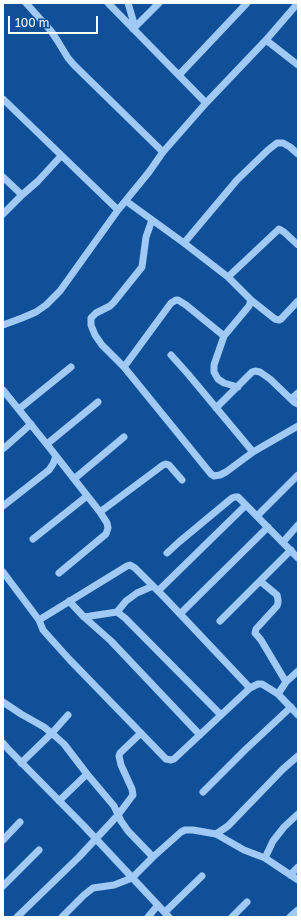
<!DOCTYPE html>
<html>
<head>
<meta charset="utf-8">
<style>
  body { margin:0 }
  #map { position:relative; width:301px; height:920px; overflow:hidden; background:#0f5099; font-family:"Golos Text",sans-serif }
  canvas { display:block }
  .frame { position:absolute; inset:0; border:4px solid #fff; pointer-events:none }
  .scale { position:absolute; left:8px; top:16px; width:90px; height:18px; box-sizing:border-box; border:2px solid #fff; border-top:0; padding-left:5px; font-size:12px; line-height:14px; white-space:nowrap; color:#fff; -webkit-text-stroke:3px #0f5099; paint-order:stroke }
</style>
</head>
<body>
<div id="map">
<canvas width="301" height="920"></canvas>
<div class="frame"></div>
<div class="scale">100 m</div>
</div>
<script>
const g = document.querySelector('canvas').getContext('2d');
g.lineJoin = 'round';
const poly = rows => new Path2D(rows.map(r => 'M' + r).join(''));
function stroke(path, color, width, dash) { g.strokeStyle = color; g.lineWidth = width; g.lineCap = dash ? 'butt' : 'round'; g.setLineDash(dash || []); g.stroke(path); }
stroke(poly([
  [26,3,51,31,57,40,68,58,74,65,163,152],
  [108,3,206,103],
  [128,3,135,27],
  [133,29,159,3],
  [266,40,298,65],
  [179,75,247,3],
  [3,99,118,210],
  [3,177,22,195],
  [126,201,184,243,228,277,251,300,275,319,279,320,281,319,298,301],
  [3,214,22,195,38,181,61,156],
  [152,220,146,237,142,267,114,302,110,306,96,313,91,318,91,325,95,335,102,345,124,367,211,474,214,476,220,475,226,472,253,452,298,426],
  [184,243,237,180,268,150,277,143,283,143,290,147,298,154],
  [228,277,279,229,284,232,298,245],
  [3,325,22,318,36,312,46,305,60,291,118,210,149,172,163,152,206,103,266,40,298,3],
  [171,355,188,374,253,452],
  [124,367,171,303,176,300,178,300,186,305,224,336],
  [238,387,224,383,218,379,214,372,214,365,224,336,249,306,251,300],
  [3,390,49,447,100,512,107,523,108,528,106,534,59,573],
  [291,399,298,393],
  [216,408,252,372,255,371,260,372,270,379,294,402,298,404],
  [19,409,71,367],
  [47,444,98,402],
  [3,449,31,424],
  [74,479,124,437],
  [3,506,49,470,53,464,56,456],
  [100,512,163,465,166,464,169,465,182,480],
  [257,516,298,475],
  [33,539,87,496],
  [283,542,298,525],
  [167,553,179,542,232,498,235,497,238,497,298,558],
  [3,572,39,620,43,630,51,639,69,659,166,759,171,760,174,759,250,688,258,684,262,684,278,694,298,715],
  [260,581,277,595,278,600,278,603,277,606,256,629,255,633,261,640,286,682],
  [158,591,246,505],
  [69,601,84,617,111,641,200,735],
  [117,612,125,618,221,715],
  [180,614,268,527],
  [84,617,117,612,126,601,137,593,153,586],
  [39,620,127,566,130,565,135,568,165,598,250,688],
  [220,621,291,550],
  [278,694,286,682,298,671],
  [3,702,21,714,44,727,55,736,64,744,87,774,114,806,121,821,128,831,153,857],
  [3,743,9,750,83,825,169,917],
  [21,763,52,733,68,715],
  [203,792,245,750,291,707],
  [59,801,87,774],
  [216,834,244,850,265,858,298,880],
  [3,840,20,822],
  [265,858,273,841,284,827,298,814],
  [290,875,298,867],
  [3,886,39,850],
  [165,912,202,876],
  [17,917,79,857,118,815,133,795,132,789,121,765,119,756,120,753,141,733],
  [62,917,84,895,93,888,114,885,132,878,153,857,181,832,185,830,193,830,216,834,228,826,283,769,298,756],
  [148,917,158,905],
  [232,917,247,902],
  [290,917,298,910]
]), '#a0c9f5', 7);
</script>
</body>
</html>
